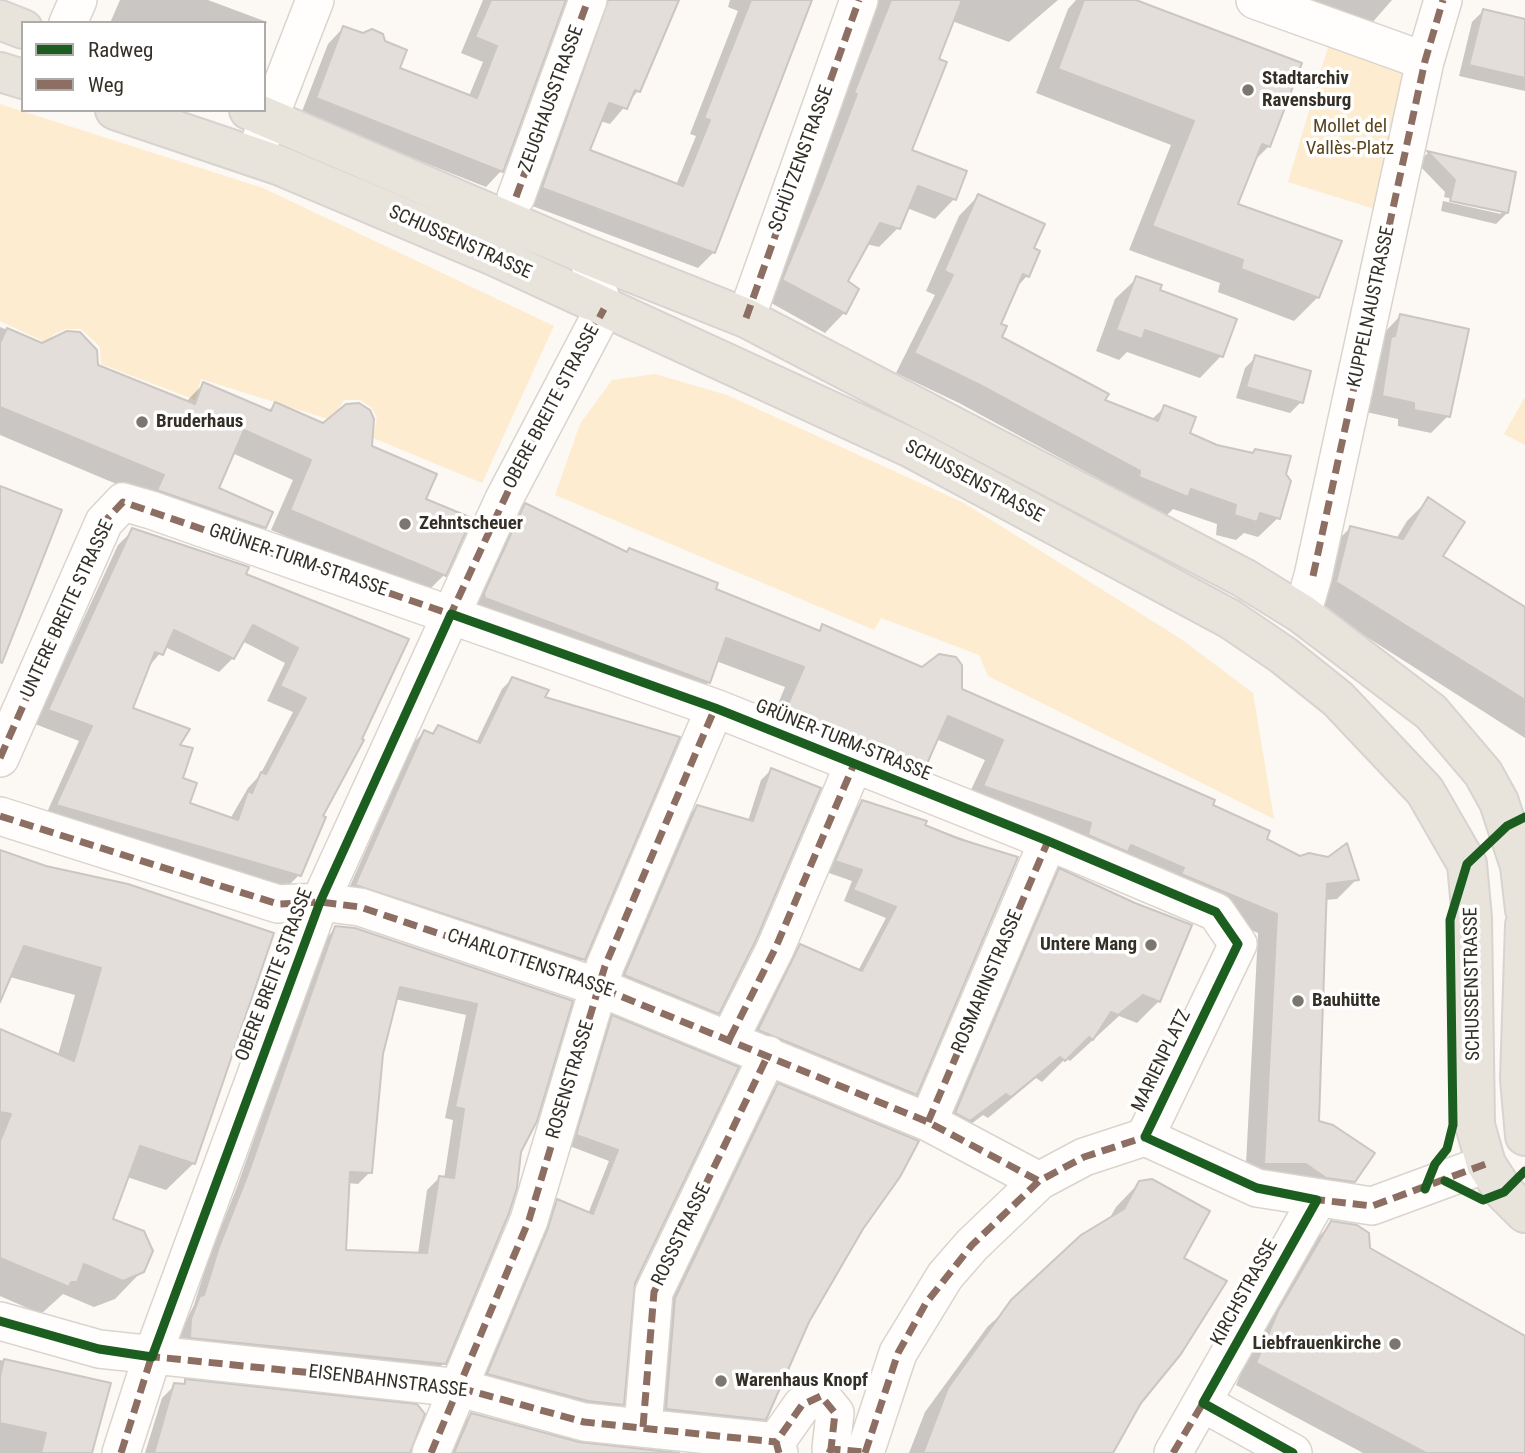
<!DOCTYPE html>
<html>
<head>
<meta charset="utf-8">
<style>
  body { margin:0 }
  #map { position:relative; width:1525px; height:1453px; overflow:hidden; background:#fcf8f4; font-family:"Roboto Condensed",sans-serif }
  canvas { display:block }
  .legend { position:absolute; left:21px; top:21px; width:245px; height:91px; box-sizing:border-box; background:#fff; border:2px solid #aeaca9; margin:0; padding:9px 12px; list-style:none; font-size:21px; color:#353027 }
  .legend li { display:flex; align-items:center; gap:14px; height:35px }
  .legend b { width:35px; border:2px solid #aeaca9 }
</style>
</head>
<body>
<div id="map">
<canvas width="1525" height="1453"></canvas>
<ul class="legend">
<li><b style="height:9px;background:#1b5e20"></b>Radweg</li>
<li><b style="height:9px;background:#8d6e63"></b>Weg</li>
</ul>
</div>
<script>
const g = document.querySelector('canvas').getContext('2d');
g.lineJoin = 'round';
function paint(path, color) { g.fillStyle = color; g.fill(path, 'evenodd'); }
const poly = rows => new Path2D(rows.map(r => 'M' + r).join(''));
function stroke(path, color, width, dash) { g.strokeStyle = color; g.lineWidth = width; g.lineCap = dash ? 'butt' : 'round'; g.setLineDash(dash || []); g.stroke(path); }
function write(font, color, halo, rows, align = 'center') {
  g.font = font + ' "Roboto Condensed",sans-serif'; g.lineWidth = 7; g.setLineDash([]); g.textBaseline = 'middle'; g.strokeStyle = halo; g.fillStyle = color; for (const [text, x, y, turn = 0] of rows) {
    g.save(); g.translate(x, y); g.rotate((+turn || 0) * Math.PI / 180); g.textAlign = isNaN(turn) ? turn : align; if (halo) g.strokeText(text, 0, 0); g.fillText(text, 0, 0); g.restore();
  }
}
paint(poly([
  [1330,40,1416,71,1378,210,1288,182],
  [0,104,263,188,554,326,482,483,373,438,377,418,372,408,360,400,344,400,331,420,201,379,195,400,101,364,100,347,81,329,66,329,54,334,47,343,0,321],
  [655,374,727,395,964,503,1181,639,1253,693,1274,819,988,676,979,655,881,618,874,630,555,495,580,424,612,380],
  [1525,397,1525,445,1504,434]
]), '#fdecd0');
paint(poly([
  [120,0,208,0,267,22,264,28,264,23,110,23],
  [483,0,564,0,501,171,486,187,301,114,328,44,343,28,398,69,469,96,483,62,461,53],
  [586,0,664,0,674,5,638,91,610,124,600,121,588,151,676,185,696,136,690,134,738,11,728,7,730,0,810,0,714,252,698,268,527,204],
  [879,0,1058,0,1009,42,952,21,910,151,954,199,935,219,907,208,898,228,879,247,866,244,846,281,844,313,825,333,764,299,805,201],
  [1076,0,1131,0,1269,146,1254,161,1236,205,1318,297,1294,321,1218,292,1220,283,1129,250,1171,145,1036,93,1068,9],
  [1268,0,1392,0,1364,32],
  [1483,11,1525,21,1525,91,1459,76,1472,22],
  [1428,153,1514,173,1507,213,1496,224,1441,211,1443,201,1501,214,1501,210,1444,197,1445,192,1417,163],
  [978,196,1032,249,1027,276,1015,289,999,324,1000,338,1103,401,1151,420,1165,407,1188,434,1278,518,1258,537,1244,533,1236,540,1216,535,1217,524,1173,509,1167,515,1120,497,1121,491,959,403,896,373,935,295,926,291,959,216],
  [1137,278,1157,291,1235,320,1221,356,1200,378,1127,352,1119,360,1096,351,1115,299],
  [1400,316,1448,416,1431,433,1398,426,1398,419,1366,412,1384,333],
  [0,327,186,402,203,384,268,411,275,404,370,447,424,499,444,575,424,595,271,530,293,480,232,453,216,489,265,527,245,547,145,496,0,435],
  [1256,357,1301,402,1290,413,1236,398,1245,368],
  [1428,500,1441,557,1525,612,1525,738,1315,604,1329,549,1351,527,1396,539,1407,521],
  [526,505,626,554,714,590,818,632,823,627,1210,806,1300,857,1357,879,1337,899,1324,900,1317,1122,1354,1181,1334,1201,1245,1183,1258,933,964,805,985,760,936,739,925,765,905,785,767,731,785,687,716,661,709,682,689,702,466,617,506,525],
  [133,530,247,568,243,575,406,640,321,816,299,875,285,889,44,819,79,741,35,724,118,545],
  [242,641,285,663,267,701,293,712,260,775,248,788,230,819,188,804,180,779,178,747,131,709,147,669,165,647,219,672,233,658],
  [512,679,543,698,583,959,573,970,346,895,414,742,424,732,430,735,438,727,476,743,502,689],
  [771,770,717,1013,707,1023,615,985,687,817,697,807,748,821,761,780],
  [862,802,1016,858,915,1094,904,1105,748,1041,789,957,800,946,858,971,886,918,844,901,852,881,826,872,851,813],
  [0,851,45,867,128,886,194,1163,166,1190,127,1177,111,1220,142,1271,115,1299,94,1307,63,1294,41,1314,0,1296,0,1030,58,1055,75,995,10,977,0,1004],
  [1059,871,1159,1001,1137,1023,1119,1016,1070,1061,1066,1058,1042,1082,1036,1078,988,1118,983,1115,947,1142,934,1135,1037,893],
  [336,928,571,1002,444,1363,432,1375,179,1349,180,1333,194,1305,208,1260,237,1187,324,940],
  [395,999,466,1015,445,1118,453,1120,444,1179,439,1178,427,1190,418,1254,344,1252,348,1183,358,1184,370,1172,382,1054],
  [613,1018,633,1283,622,1404,611,1415,478,1384,547,1212,557,1201,588,1214,609,1161,567,1145,602,1028],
  [778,1085,862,1228,808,1321,768,1414,742,1440,640,1435,649,1325,752,1111],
  [1139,1183,1182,1258,1139,1402,1112,1453,909,1453,925,1412,988,1326,1108,1221,1116,1207],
  [1332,1223,1368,1249,1525,1338,1525,1453,1363,1453,1236,1385,1257,1335,1310,1245],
  [0,1360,108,1385,90,1453,0,1453],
  [186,1381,410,1453,145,1453,162,1398,175,1385,181,1386],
  [471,1415,581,1445,662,1453,448,1453,458,1427]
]), '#0003');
const building = poly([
  [491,0,566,0,503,172,316,98,343,26,363,33,372,29,383,34,385,41,407,50,400,68,477,98,497,46,475,37,491,0],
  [608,0,679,0,640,92,635,90,627,109,609,103,590,150,683,186,710,120,704,118,751,0,812,0,715,253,542,188,608,0],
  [891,0,962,0,939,59,947,62,912,150,967,171,956,200,918,186,900,229,880,223,848,281,859,289,846,314,782,280,824,180,857,94,854,93,891,0],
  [1084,0,1136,0,1302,63,1270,147,1262,144,1238,204,1342,241,1319,298,1241,269,1243,260,1152,226,1194,121,1058,69,1084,0],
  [1483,9,1525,19,1525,78,1469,65,1483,9],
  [1427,151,1516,172,1508,213,1450,201,1455,180,1427,151],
  [978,194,1045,224,1034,248,1040,251,1029,277,1023,274,1001,324,1007,326,1002,337,1109,394,1105,400,1158,421,1164,405,1196,417,1190,433,1217,445,1253,453,1255,449,1291,456,1286,474,1291,481,1280,519,1260,513,1257,522,1234,515,1236,505,1191,489,1188,497,1139,477,1140,471,978,384,914,353,953,275,944,271,978,194],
  [1136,276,1162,285,1160,290,1237,319,1223,357,1145,330,1142,339,1116,330,1136,276],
  [1400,314,1469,329,1450,417,1414,410,1414,403,1382,396,1391,337,1395,336,1400,314],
  [7,328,42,343,67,331,80,332,97,350,98,365,195,404,203,382,271,411,275,402,323,423,346,404,359,403,370,410,374,419,372,446,437,474,426,499,472,518,446,576,290,510,311,460,244,430,219,488,273,512,266,528,157,490,164,475,0,407,0,343,7,328],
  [1255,355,1311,371,1303,403,1246,387,1255,355],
  [0,486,62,510,2,663,0,662,0,486],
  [1428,497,1465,522,1443,556,1525,607,1525,700,1336,582,1350,526,1403,539,1428,497],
  [525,503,627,552,629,548,718,583,716,589,820,631,822,624,922,667,939,654,956,657,962,665,962,689,1215,800,1213,805,1270,831,1267,839,1300,856,1309,853,1328,857,1347,843,1359,880,1327,884,1319,1121,1333,1125,1375,1153,1355,1182,1326,1178,1306,1164,1264,1164,1277,914,1181,874,1184,868,1131,845,1128,852,1088,835,1091,823,983,786,1003,740,948,716,926,766,785,711,804,667,726,638,710,683,485,598,484,593,525,503],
  [132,528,249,567,246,574,409,639,362,739,364,740,323,816,326,817,301,876,56,805,92,726,48,710,132,528],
  [253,625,298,648,280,686,306,698,266,774,261,772,252,793,248,791,238,820,190,803,197,783,183,778,193,748,180,745,190,729,133,708,155,652,163,655,174,630,234,659,253,625],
  [512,677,549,690,545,697,680,737,585,960,355,885,424,730,433,734,438,725,480,743,512,677],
  [771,768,821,788,756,940,719,1014,624,975,697,805,753,821,771,768],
  [862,800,927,821,925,825,959,839,1018,857,917,1095,758,1030,800,944,862,971,896,907,853,890,862,870,835,861,862,800],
  [0,850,46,866,128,884,274,933,195,1164,140,1146,113,1219,144,1231,153,1251,144,1272,123,1281,84,1264,77,1282,71,1282,69,1287,0,1258,0,1141,11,1114,0,1112,0,1029,74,1061,101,968,24,946,0,1002,0,850],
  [1059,868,1135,903,1192,925,1160,1002,1143,995,1118,1015,1111,1012,1093,1040,1089,1037,1065,1061,1060,1057,1011,1097,1006,1094,970,1121,955,1113,1059,868],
  [335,926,355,928,573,1001,537,1121,521,1152,517,1188,509,1213,446,1364,190,1338,191,1319,200,1296,204,1295,219,1247,248,1174,335,926],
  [400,987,477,1004,455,1107,464,1109,454,1178,439,1176,427,1253,346,1250,350,1172,372,1173,383,1054,400,987],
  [612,1015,739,1067,635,1283,624,1405,588,1401,487,1374,548,1228,557,1199,593,1214,618,1150,576,1135,612,1015],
  [778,1083,919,1141,900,1177,863,1229,809,1322,766,1420,666,1409,675,1298,778,1083],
  [1152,1179,1210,1211,1184,1258,1227,1281,1181,1354,1141,1403,1113,1453,923,1453,948,1388,1011,1300,1081,1235,1124,1209,1139,1181,1152,1179],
  [1331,1221,1357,1225,1369,1233,1370,1248,1525,1336,1525,1453,1426,1453,1256,1363,1278,1311,1331,1221],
  [4,1359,111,1383,92,1453,41,1453,46,1433,0,1423,0,1377,4,1359],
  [185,1379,417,1404,425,1414,410,1453,154,1453,174,1383,185,1384,185,1379],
  [471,1413,579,1442,679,1453,454,1453,471,1413]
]);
paint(building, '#e3ded9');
stroke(building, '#cbc6c1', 2);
const minor = poly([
  [1255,0,1425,61],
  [68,23,78,0],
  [254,157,315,0],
  [516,197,588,0],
  [746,318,859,0],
  [1302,614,1313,576,1425,61,1443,0],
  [0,758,104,522,123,502,151,510,715,708,1048,841,1216,912,1238,944,1145,1137],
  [0,816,278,904,320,902,360,907,598,987,928,1122,1039,1181],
  [730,1038,775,949,854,764],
  [928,1122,1048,841],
  [0,1321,99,1349,460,1388,584,1422,776,1442],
  [1203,1403,1293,1453],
  [643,1427,654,1292,768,1055],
  [121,1453,152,1357,320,902,504,499,604,309,587,255],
  [431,1453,529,1220,605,966,715,708],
  [779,1453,776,1442,802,1405,821,1396,835,1413,831,1449],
  [865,1453,898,1353,945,1276,972,1245,1039,1181,1084,1157,1145,1137,1257,1188,1372,1206,1486,1164],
  [1173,1453,1317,1200]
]);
const major = poly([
  [0,20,23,29],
  [0,72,23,79],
  [115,110,278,165,496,257,911,448,1230,619,1283,655,1338,699,1425,791,1467,864,1472,918,1475,1125,1486,1164,1504,1192,1525,1213],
  [249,110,587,255,746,318,1244,578,1302,614,1431,712,1483,773,1499,802,1520,866,1525,910],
  [1525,925,1520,1079,1525,1136]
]);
stroke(minor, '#d9d4cd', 40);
stroke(major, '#d6d3d0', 42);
stroke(minor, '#fffefd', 37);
stroke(major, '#e8e4db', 38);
stroke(poly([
  [516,197,588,0],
  [746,318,859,0],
  [1313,576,1425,61,1443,0],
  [449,618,518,470,604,309],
  [0,758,104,522,123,502,456,616],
  [0,816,278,904,320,902,360,907,598,987,928,1122,1039,1181],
  [730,1038,775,949,854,764],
  [928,1122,1048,841],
  [1311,1199,1372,1206,1486,1164],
  [146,1356,460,1388,584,1422,776,1442],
  [643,1427,654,1292,768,1055],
  [121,1453,153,1352],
  [431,1453,529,1220,605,966,715,708],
  [779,1453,776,1442,802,1405,821,1396,835,1413,831,1449],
  [829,1453,831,1449,865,1452],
  [865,1453,898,1353,926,1303,972,1245,1039,1181,1084,1157,1145,1137,1151,1140],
  [1173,1453,1206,1398]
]), '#8d6e63', 7, [14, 7]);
stroke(poly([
  [1445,1181,1483,1200,1504,1192,1525,1171],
  [1425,1189,1435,1164,1447,1149,1453,1125,1450,920,1467,864,1507,826,1525,817],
  [0,1321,99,1349,152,1357,320,902,451,614,715,708,1048,841,1216,912,1238,944,1145,1137,1257,1188,1317,1200,1203,1403,1293,1453]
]), '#1b5e20', 9);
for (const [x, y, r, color] of [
  [1248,90,7,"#7b766f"],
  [142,422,7,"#7b766f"],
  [405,524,7,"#7b766f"],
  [1151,945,7,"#7b766f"],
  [1298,1001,7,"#7b766f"],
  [1395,1344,7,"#7b766f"],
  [721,1381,7,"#7b766f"]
]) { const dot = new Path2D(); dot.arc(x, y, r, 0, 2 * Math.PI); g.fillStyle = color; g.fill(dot); stroke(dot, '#fff', 2.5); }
write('bold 19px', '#353027', '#fff', [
  ["Stadtarchiv",1262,79],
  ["Ravensburg",1262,101],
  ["Bruderhaus",156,422],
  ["Zehntscheuer",419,524],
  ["Untere Mang",1137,945,"right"],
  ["Bauhütte",1312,1001],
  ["Liebfrauenkirche",1381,1344,"right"],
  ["Warenhaus Knopf",735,1381]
], 'left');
write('19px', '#353027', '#fff', [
  ["ZEUGHAUSSTRASSE",552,99,-70],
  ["SCHÜTZENSTRASSE",802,159,-70],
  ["SCHUSSENSTRASSE",460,243,24],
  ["KUPPELNAUSTRASSE",1372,307,-78],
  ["OBERE BREITE STRASSE",552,407,-62],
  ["SCHUSSENSTRASSE",974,482,28],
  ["GRÜNER-TURM-STRASSE",298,561,19],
  ["UNTERE BREITE STRASSE",68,609,-65],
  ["GRÜNER-TURM-STRASSE",843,741,22],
  ["CHARLOTTENSTRASSE",530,964,19],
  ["OBERE BREITE STRASSE",275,975,-69],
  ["ROSMARINSTRASSE",988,982,-67],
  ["SCHUSSENSTRASSE",1473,984,-91],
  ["MARIENPLATZ",1162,1061,-64],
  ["ROSENSTRASSE",571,1080,-73],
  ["ROSSSTRASSE",682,1235,-64],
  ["KIRCHSTRASSE",1245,1293,-61],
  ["EISENBAHNSTRASSE",388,1382,7]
]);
write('19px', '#59441d', '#fff', [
  ["Mollet del",1350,127],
  ["Vallès-Platz",1350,149]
]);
</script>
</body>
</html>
